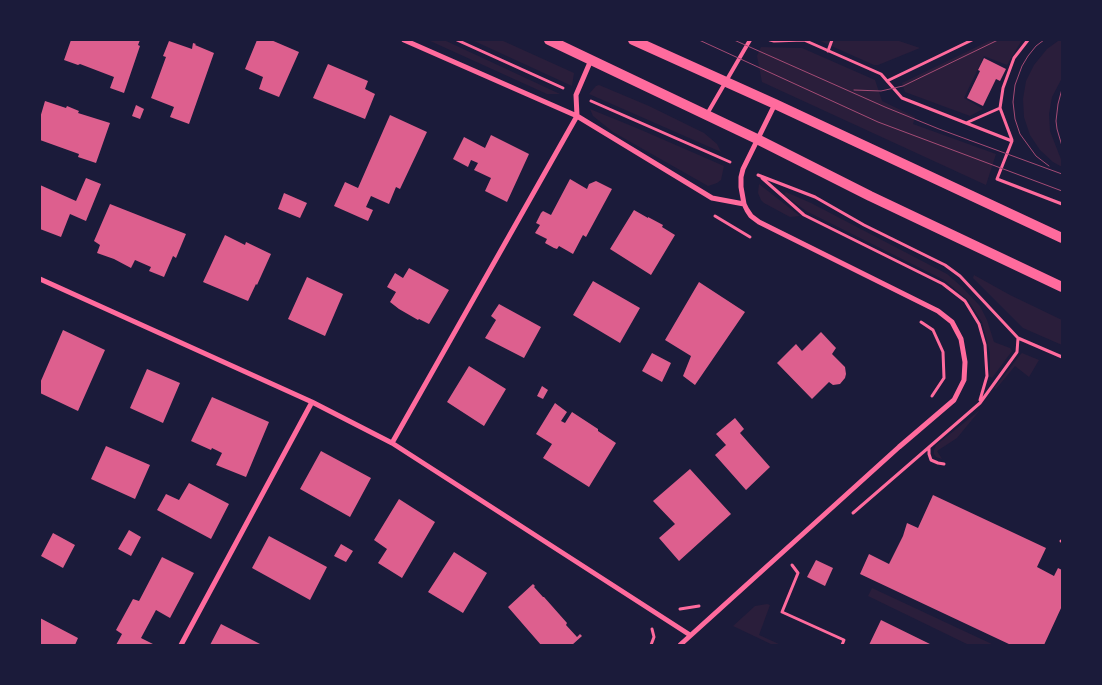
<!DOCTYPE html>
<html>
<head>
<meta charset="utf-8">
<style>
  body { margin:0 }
  #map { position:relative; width:1102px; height:685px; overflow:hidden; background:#1b1b3a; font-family:"Fira Sans",sans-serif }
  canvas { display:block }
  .frame { position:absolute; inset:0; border:41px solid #1b1b3a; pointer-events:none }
</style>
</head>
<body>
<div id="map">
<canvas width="1102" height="685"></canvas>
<div class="frame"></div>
</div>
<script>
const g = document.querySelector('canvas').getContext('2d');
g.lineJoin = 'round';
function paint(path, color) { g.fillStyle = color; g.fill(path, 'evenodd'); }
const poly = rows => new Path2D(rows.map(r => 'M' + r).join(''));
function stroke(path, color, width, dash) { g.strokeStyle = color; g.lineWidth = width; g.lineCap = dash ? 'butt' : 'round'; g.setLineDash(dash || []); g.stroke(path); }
paint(poly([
  [428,40,444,40,560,94,547,94],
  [472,40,501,40,574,73,572,86],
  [818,40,896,40,920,48,878,65,874,65],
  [991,40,1022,40,1007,65,984,56,964,98,983,109,970,116,905,92,902,83],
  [1062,40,1062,78,1052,97,1049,114,1050,131,1062,162,1062,167,1053,162,1040,150,1030,135,1024,117,1023,99,1026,81,1034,65,1047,49,1058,41],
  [761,47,802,48,875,80,882,101,915,117,913,124,996,154,986,185,762,82,757,56],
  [599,85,649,106,704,133,717,144,721,152,589,94,596,86],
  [590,109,639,129,724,166,721,180,717,183,708,186,613,132,593,116],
  [759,184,800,216,790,217,764,203,761,200,758,193],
  [786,192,811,203,947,274,962,287,980,306,987,320,994,342,1010,348,1012,351,992,378,989,376,990,370,990,353,982,322,968,300,944,280,806,211,784,195],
  [974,275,1010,295,1062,320,1062,345,1023,328,973,278],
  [1022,353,1039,360,1029,377,1015,366,996,389,994,388,1020,355],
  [980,410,957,438,937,451,942,459,936,457,934,454,934,450,936,445],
  [872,588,994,645,969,645,868,596],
  [767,604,770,605,759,635,781,645,773,645,733,626,755,606]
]), '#2a1e3b');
paint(poly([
  [71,40,140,40,138,45,140,46,124,93,110,88,114,77,80,64,78,65,64,60],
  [257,40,271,40,299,52,279,97,259,89,263,77,245,69],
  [169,41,192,49,193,43,196,44,195,45,214,53,189,124,170,117,174,107,151,98,166,57,163,56],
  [984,58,1006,69,1000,81,996,79,983,106,967,98,980,71,978,70],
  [328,64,368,81,365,89,375,94,365,119,313,98],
  [45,101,66,108,67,106,79,111,78,113,110,123,96,163,78,157,79,154,40,140,40,118],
  [136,105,144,109,140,119,132,116],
  [390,115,427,132,400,189,396,187,389,204,371,196,366,207,373,210,368,221,334,206,345,182,358,188],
  [491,135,529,154,507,202,485,191,491,178,474,170,478,163,471,160,468,167,453,159,464,137,485,148],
  [86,178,101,184,86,221,70,214,61,237,40,229,40,185,76,201],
  [570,179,587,189,589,184,596,181,612,189,586,237,583,235,573,254,559,246,557,249,554,248,545,243,547,239,535,233,540,225,536,223,541,213,543,211,551,215],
  [284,193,307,203,300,218,278,209],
  [110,204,186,234,176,258,173,256,164,277,149,271,151,267,135,260,131,268,114,259,97,253,100,245,94,241],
  [634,210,648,218,648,217,663,225,662,227,675,235,651,275,610,249],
  [225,235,245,245,246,242,271,254,257,285,256,284,248,301,203,282],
  [409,268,449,290,429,324,419,319,418,320,399,309,390,302,396,292,387,287,395,273,403,278],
  [307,277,343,294,325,336,288,319],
  [593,281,640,308,620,343,573,315],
  [699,282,745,312,695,385,683,376,691,356,665,340],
  [499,304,541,327,524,358,485,338,496,320,491,316],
  [63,330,105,350,78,411,40,393,40,383],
  [821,332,836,348,832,354,845,367,846,374,845,378,840,384,833,385,829,382,812,399,777,363,796,344,802,351],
  [652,353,671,363,662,382,642,371],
  [469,366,506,389,484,426,447,402],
  [147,369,180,383,163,423,130,408],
  [542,386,548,390,543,399,537,396],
  [212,397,269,422,246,477,216,465,222,453,212,448,211,450,191,441],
  [555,403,567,412,561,421,565,423,572,412,598,429,598,431,616,443,589,487,543,458,552,444,536,434],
  [735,418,744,429,740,433,770,467,746,490,715,455,726,445,716,434],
  [106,446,150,465,135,499,91,479],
  [321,451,371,478,350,517,300,489],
  [690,469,731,514,679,561,659,538,675,524,653,501],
  [189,483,229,504,211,539,157,510,166,494,179,500],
  [933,495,1046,548,1037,567,1054,576,1058,568,1062,570,1062,606,1044,645,1011,645,860,574,869,554,889,564,903,536,907,523,918,528],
  [399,499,435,522,402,578,378,563,387,549,374,540],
  [129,530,141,537,131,556,118,549],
  [53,533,75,545,63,568,41,556],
  [269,536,327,567,310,600,252,568],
  [341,544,353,551,346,562,334,556],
  [454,552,487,573,463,613,428,592],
  [162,557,194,573,170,618,156,610,141,638,155,645,116,645,122,634,116,630,133,599,139,601],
  [816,560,833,568,825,586,807,577],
  [533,584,535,586,534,587,543,597,544,597,567,623,566,625,577,637,580,634,582,636,572,645,541,645,508,607],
  [40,618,78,638,75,645,40,645],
  [881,620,932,645,869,645],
  [221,624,262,645,210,645]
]), '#dd5f8e');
stroke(poly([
  [457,40,563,88],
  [770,40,774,41,804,40,881,74,902,98,1012,141,997,179,1062,204],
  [828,51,832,40],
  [887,81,972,40],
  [591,101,730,162],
  [966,123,1000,108],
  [1012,140,1000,108,1003,88,1014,58,1028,40],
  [758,175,815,197,864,225,945,265,960,276,1018,338,1062,357],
  [762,178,804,215,943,284,965,301,979,324,985,345,987,376,980,400],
  [715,216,750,237],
  [921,322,933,330,943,352,944,378,932,396],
  [929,448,929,454,931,460,938,463,944,464],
  [853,513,980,403,1017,352,1018,338],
  [1061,541,1062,541],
  [792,565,798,573,782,612,844,640,842,645],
  [680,609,699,606],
  [651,645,654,637,652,629]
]), '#ff6b9d', 3);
stroke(poly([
  [707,114,750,40]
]), '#ff6b9d', 4);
stroke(poly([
  [404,40,577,116,712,198,744,204],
  [40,279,312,402,392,443,690,635],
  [392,443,577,116,576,95,591,60],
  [181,645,312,402],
  [680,645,899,447,954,400,964,380,965,362,961,339,952,322,938,311,759,222,751,216,747,210,744,204,741,187,741,177,743,169,775,104]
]), '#ff6b9d', 5);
stroke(poly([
  [549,40,757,139,870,196,1062,287],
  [633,40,775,104,1062,238]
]), '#ff6b9d', 10);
stroke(poly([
  [699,40,878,122,1062,191],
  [734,40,885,107,939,129,1062,174],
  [1044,40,1036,46,1028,56,1022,66,1015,85,1013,102,1015,119,1020,134,1036,156,1049,166],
  [1062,89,1058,104,1056,121,1057,129,1062,146],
  [854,90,881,91,903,86,998,40]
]), '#a44b75', 1);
</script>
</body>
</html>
